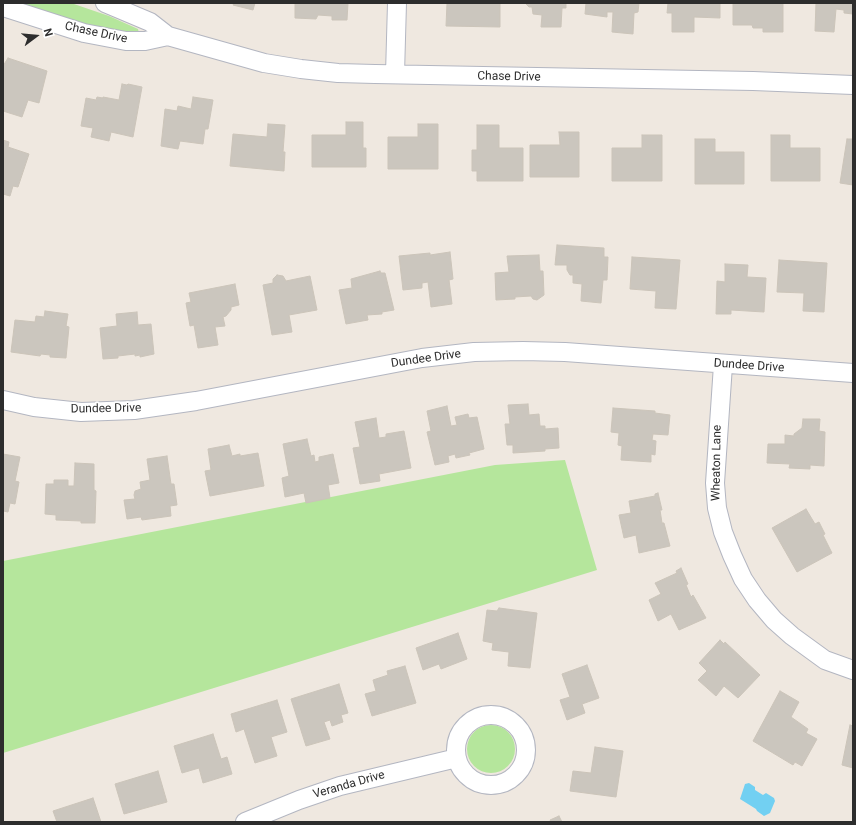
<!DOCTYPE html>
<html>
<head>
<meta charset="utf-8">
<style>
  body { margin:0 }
  #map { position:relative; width:856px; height:825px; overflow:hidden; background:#efe8e0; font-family:Roboto,sans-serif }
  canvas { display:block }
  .frame { position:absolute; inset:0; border:4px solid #2d2d2d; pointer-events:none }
  .north { position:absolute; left:16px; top:16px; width:40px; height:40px; -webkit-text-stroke:3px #fff; paint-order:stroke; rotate:74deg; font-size:11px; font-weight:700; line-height:16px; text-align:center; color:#2d2d2d }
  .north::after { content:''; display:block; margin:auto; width:14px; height:18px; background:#2d2d2d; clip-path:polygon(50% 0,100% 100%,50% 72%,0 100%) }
</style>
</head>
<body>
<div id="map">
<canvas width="856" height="825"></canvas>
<div class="frame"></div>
<div class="north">N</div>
</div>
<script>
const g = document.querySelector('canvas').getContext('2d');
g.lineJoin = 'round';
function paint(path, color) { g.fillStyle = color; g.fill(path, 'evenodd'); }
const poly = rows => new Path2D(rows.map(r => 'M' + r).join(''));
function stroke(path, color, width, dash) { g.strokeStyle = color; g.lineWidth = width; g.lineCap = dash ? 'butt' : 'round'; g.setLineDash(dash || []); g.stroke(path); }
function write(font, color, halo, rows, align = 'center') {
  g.font = font + ' Roboto,sans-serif'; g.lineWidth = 3.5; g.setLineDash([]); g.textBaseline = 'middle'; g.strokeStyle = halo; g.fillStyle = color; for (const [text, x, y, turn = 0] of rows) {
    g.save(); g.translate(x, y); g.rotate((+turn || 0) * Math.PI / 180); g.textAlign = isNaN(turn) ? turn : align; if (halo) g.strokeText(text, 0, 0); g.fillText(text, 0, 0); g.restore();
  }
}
paint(poly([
  [13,3,71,3,109,16,138,29,139,33,138,34,90,27],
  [565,460,597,570,3,753,3,561,495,465],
  '467 749a24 24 0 1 1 48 0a24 24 0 1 1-48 0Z'
]), '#b5e69c');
paint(poly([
  [749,783,755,787,755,790,763,795,766,793,774,798,775,801,770,813,764,816,757,811,756,809,740,799,745,784]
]), '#72d0f2');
const building = poly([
  [234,3,255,3,253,10,233,5,234,3],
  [295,3,348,3,347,20,332,20,332,16,318,15,316,19,295,18,295,3],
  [447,3,500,3,500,27,446,26,447,3],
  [525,3,566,3,566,8,562,8,561,27,541,27,542,15,533,14,532,7,529,7,525,3],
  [586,3,639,3,638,12,634,13,633,34,612,32,613,12,607,12,607,17,585,14,586,3],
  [668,3,720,3,720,18,694,17,694,32,672,32,672,13,667,13,668,3],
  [733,3,783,3,783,32,763,32,763,28,753,28,752,25,733,25,733,3],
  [816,3,853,3,853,14,844,13,844,10,836,9,834,32,815,31,816,3],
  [8,58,47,71,39,103,28,100,22,117,3,111,3,66,8,58],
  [122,84,127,85,128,84,142,87,133,137,111,132,109,141,91,137,93,128,81,126,86,98,96,100,97,97,103,98,103,97,119,100,122,84],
  [193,97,213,100,208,129,205,129,203,144,180,141,178,149,161,146,165,109,177,111,178,106,191,109,193,97],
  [346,122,363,122,363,148,366,148,366,167,312,167,312,135,346,135,346,122],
  [268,124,285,125,283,152,285,152,284,171,230,166,233,134,267,137,268,124],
  [418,124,438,124,438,169,388,169,388,137,418,137,418,124],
  [477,125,499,125,499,148,523,148,523,181,477,181,477,171,472,171,472,150,477,150,477,125],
  [559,132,579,132,579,177,530,177,530,145,560,145,559,132],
  [642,135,662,135,662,181,612,181,612,148,642,148,642,135],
  [771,135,790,135,790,148,820,148,820,181,771,181,771,135],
  [695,139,715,139,715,152,744,152,744,184,695,184,695,139],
  [847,139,853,139,853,185,840,183,847,139],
  [3,140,9,142,8,147,29,154,18,187,13,186,10,196,3,194,3,140],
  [557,245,604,248,604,257,608,257,607,280,603,280,601,303,581,301,582,284,573,283,573,275,570,275,567,270,567,265,555,265,557,245],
  [450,252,453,279,449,280,452,304,431,307,428,282,422,283,422,288,403,290,399,256,430,253,430,255,450,252],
  [539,255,540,271,543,271,544,295,537,300,533,299,531,296,515,297,515,299,496,300,495,273,509,272,507,256,539,255],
  [632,257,680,260,676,309,655,308,656,291,630,289,632,257],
  [779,260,827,263,824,312,803,311,804,293,777,292,779,260],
  [725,264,748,265,747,277,766,278,764,312,731,310,731,314,716,314,717,281,725,282,725,264],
  [380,271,381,273,385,273,394,310,382,312,382,314,367,315,368,320,346,324,339,290,352,288,351,279,380,271],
  [277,275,283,276,286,281,310,276,317,310,289,315,292,332,272,335,263,285,273,283,273,279,277,275],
  [235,284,239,305,231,307,231,310,226,316,223,317,225,326,215,327,218,345,198,348,194,325,190,326,186,303,191,302,189,293,235,284],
  [45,311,68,314,66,326,69,327,66,358,50,357,50,355,41,354,40,356,11,352,15,320,35,322,36,316,44,317,45,311],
  [137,312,138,325,151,324,154,354,140,357,140,355,135,356,135,354,118,356,118,358,103,359,100,328,117,326,116,314,137,312],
  [528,404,529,415,539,414,540,426,545,426,545,429,558,428,559,448,545,449,545,451,513,453,513,445,507,445,505,424,510,424,508,405,528,404],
  [447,406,451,426,457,425,455,417,468,414,469,418,477,417,484,449,469,453,470,455,456,458,455,454,448,456,449,462,435,465,427,432,431,431,427,411,447,406],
  [613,408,655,411,655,413,670,415,668,435,653,434,652,440,656,441,655,455,651,454,651,462,621,460,622,446,618,445,619,433,611,432,613,408],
  [376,418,379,438,386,437,386,434,404,431,411,468,379,474,380,481,360,484,353,448,360,447,355,422,376,418],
  [803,419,820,419,819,431,825,432,824,466,810,465,810,469,789,468,790,464,767,463,768,444,785,444,785,435,794,436,794,434,802,428,803,419],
  [307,439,311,456,314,455,315,462,319,461,319,457,333,454,339,483,328,485,330,498,306,503,304,493,285,497,282,478,289,476,283,444,307,439],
  [229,445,232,456,240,454,240,456,258,453,264,486,210,496,205,471,211,470,208,449,229,445],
  [3,454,20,457,15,481,19,482,15,504,10,503,8,512,3,511,3,454],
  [167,456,171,484,174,484,177,505,170,506,171,516,142,520,141,517,127,519,124,500,135,499,134,495,135,491,141,489,140,482,150,480,147,459,167,456],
  [75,463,94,464,94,490,96,491,95,523,81,523,81,521,56,520,56,515,45,514,46,484,54,484,54,480,68,480,68,486,74,486,75,463],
  [658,493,662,510,660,510,662,523,664,523,670,546,639,553,636,535,624,538,619,515,631,513,629,501,655,496,655,494,658,493],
  [806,509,815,524,819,522,825,534,823,535,832,553,797,572,772,528,806,509],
  [681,568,688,584,686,585,691,597,693,595,706,618,679,630,671,614,658,621,649,600,661,594,655,583,677,573,676,571,681,568],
  [499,608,537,613,530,668,508,666,509,652,492,650,493,643,483,641,487,610,497,611,499,608],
  [458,633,467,659,441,669,439,664,423,670,416,648,458,633],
  [720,640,724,644,725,642,760,675,738,698,724,686,716,696,698,680,707,671,699,663,720,640],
  [587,665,599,698,582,704,585,713,567,720,560,700,570,697,562,674,587,665],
  [405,666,416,703,372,716,365,694,376,691,373,680,388,675,387,671,405,666],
  [339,684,348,713,341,715,343,722,332,726,330,720,324,722,330,739,306,746,291,699,339,684],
  [780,691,799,702,791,717,808,729,806,733,817,739,802,766,795,762,793,765,753,741,780,691],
  [277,700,287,732,271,737,277,756,255,763,244,729,236,732,231,714,277,700],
  [850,725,853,726,853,768,842,765,850,725],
  [213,734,221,759,227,757,232,774,203,783,199,768,182,773,174,746,213,734],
  [595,747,623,751,616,797,570,791,573,771,591,773,595,747],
  [158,771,167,802,124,814,115,784,158,771],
  [93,798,101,822,57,822,53,811,93,798],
  [559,816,562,822,551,822,550,820,559,816]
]);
paint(building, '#cbc6be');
stroke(building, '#cbc4b9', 1);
const minor = poly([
  [105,3,150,22,168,36,264,63,301,69,338,73,375,74,753,81,853,85],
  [3,7,84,33,126,41,145,41,168,36],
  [395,74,397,3],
  [723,365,715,483,717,508,723,532,732,555,743,579,757,600,774,620,792,636,825,660,853,670],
  [3,400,34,407,81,412,134,410,196,401,422,358,474,352,523,351,565,352,853,373],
  '456 750a35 35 0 1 1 70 0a35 35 0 1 1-70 0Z',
  [245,822,299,800,340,786,457,758]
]);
stroke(minor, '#b3b6c1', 20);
stroke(minor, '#fff', 18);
write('12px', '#2d2d2d', '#fff', [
  ["Chase Drive",96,33,12],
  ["Chase Drive",509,77,1],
  ["Dundee Drive",426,359,-8],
  ["Dundee Drive",749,366,4],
  ["Dundee Drive",106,409,-1],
  ["Wheaton Lane",717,463,-89],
  ["Veranda Drive",349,785,-16]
]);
</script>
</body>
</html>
